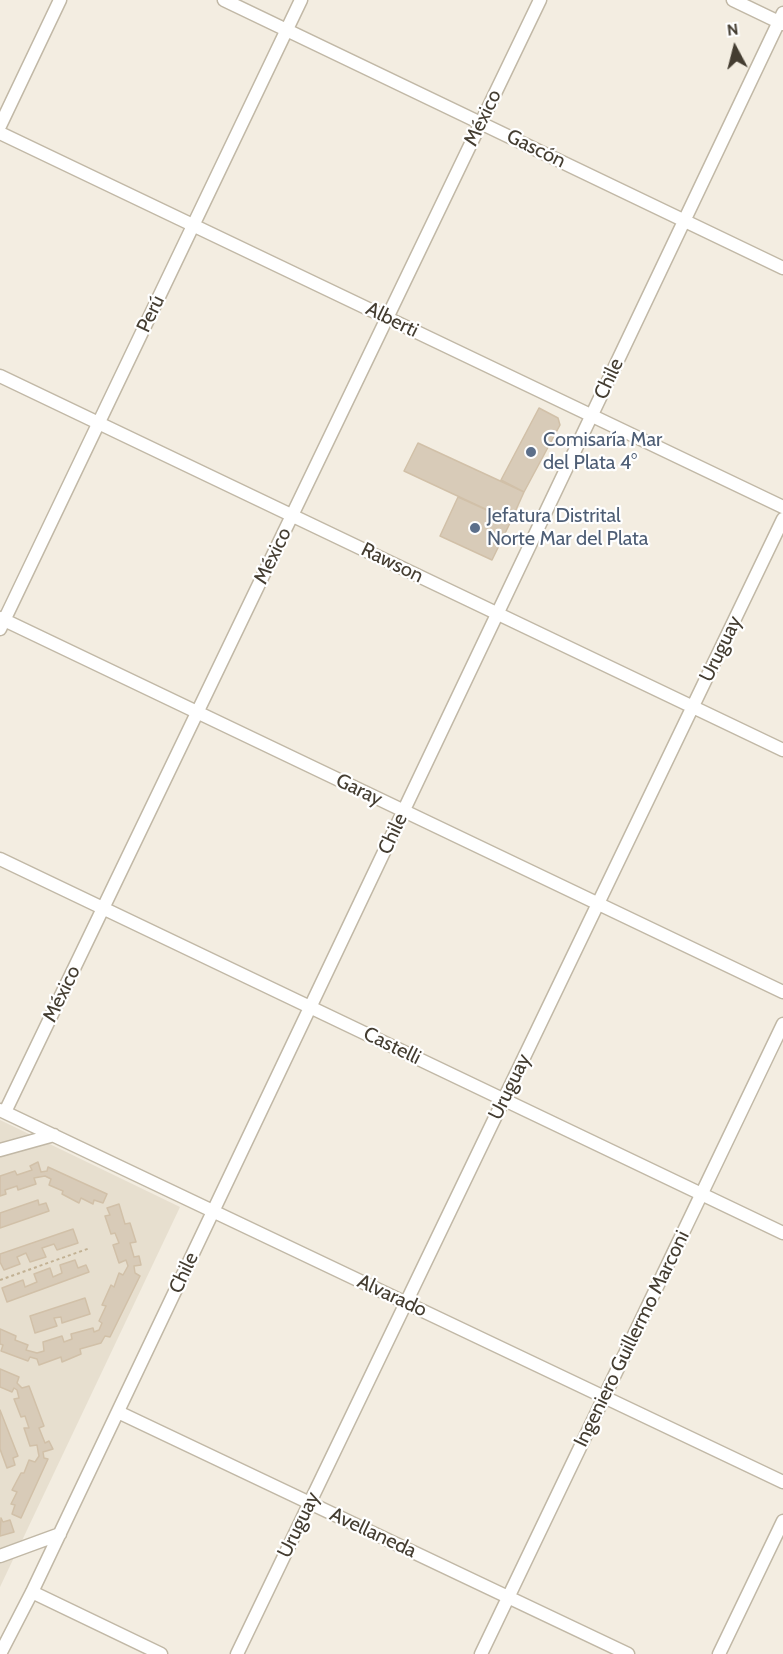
<!DOCTYPE html>
<html>
<head>
<meta charset="utf-8">
<style>
  body { margin:0 }
  #map { position:relative; width:783px; height:1654px; overflow:hidden; background:#f3ede1; font-family:Cabin,sans-serif }
  canvas { display:block }
  .north { position:absolute; left:705px; top:18px; width:60px; height:60px; -webkit-text-stroke:4px #fff; paint-order:stroke; rotate:353deg; font-size:16px; font-weight:700; line-height:24px; text-align:center; color:#443d31 }
  .north::after { content:''; display:block; margin:auto; width:21px; height:27px; background:#443d31; clip-path:polygon(50% 0,100% 100%,50% 72%,0 100%) }
</style>
</head>
<body>
<div id="map">
<canvas width="783" height="1654"></canvas>
<div class="north">N</div>
</div>
<script>
const g = document.querySelector('canvas').getContext('2d');
g.lineJoin = 'round';
function paint(path, color) { g.fillStyle = color; g.fill(path, 'evenodd'); }
const poly = rows => new Path2D(rows.map(r => 'M' + r).join(''));
function stroke(path, color, width, dash) { g.strokeStyle = color; g.lineWidth = width; g.lineCap = dash ? 'butt' : 'round'; g.setLineDash(dash || []); g.stroke(path); }
function write(font, color, halo, rows, align = 'center') {
  g.font = font + ' Cabin,sans-serif'; g.lineWidth = 4.5; g.setLineDash([]); g.textBaseline = 'middle'; g.strokeStyle = halo; g.fillStyle = color; for (const [text, x, y, turn = 0] of rows) {
    g.save(); g.translate(x, y); g.rotate((+turn || 0) * Math.PI / 180); g.textAlign = isNaN(turn) ? turn : align; if (halo) g.strokeText(text, 0, 0); g.fillText(text, 0, 0); g.restore();
  }
}
paint(poly([
  [0,1120,180,1207,0,1587]
]), '#e7dfcf');
const building = poly([
  [539,408,558,418,560,425,524,492,501,480,539,408],
  [418,443,524,492,511,521,404,471,418,443],
  [458,497,511,521,492,560,440,536,458,497],
  [38,1162,41,1172,47,1171,48,1167,107,1194,103,1203,94,1200,93,1204,81,1198,79,1203,62,1194,63,1191,49,1185,51,1179,45,1176,34,1178,36,1184,18,1190,17,1186,5,1190,6,1194,0,1196,0,1176,15,1171,17,1175,32,1170,30,1166,38,1162],
  [38,1200,39,1205,46,1203,49,1211,0,1228,0,1213,38,1200],
  [119,1204,125,1224,130,1223,136,1242,130,1243,134,1257,139,1256,141,1265,134,1266,135,1273,140,1276,110,1337,105,1336,101,1343,80,1349,81,1354,62,1362,61,1357,39,1365,37,1359,30,1357,28,1361,1,1351,3,1345,0,1344,0,1329,16,1336,15,1340,28,1345,26,1350,37,1353,44,1351,43,1342,62,1336,64,1342,72,1339,71,1334,93,1328,94,1332,99,1330,102,1323,99,1321,106,1306,102,1305,111,1285,114,1287,119,1273,123,1275,128,1266,126,1260,119,1263,113,1245,119,1243,115,1233,111,1234,105,1216,110,1215,107,1208,119,1204],
  [73,1229,78,1243,57,1250,54,1244,42,1248,46,1257,30,1262,26,1253,17,1257,20,1264,4,1270,0,1262,0,1254,73,1229],
  [75,1260,78,1268,86,1265,89,1272,7,1302,2,1288,23,1280,25,1287,37,1282,34,1274,50,1268,53,1277,62,1273,60,1265,75,1260],
  [85,1298,90,1314,62,1323,61,1317,54,1318,57,1326,35,1333,30,1316,85,1298],
  [0,1369,19,1377,17,1383,22,1388,29,1386,44,1426,39,1428,45,1443,49,1441,53,1449,43,1452,44,1458,48,1459,21,1518,12,1514,15,1505,11,1504,17,1492,12,1490,21,1473,24,1473,29,1460,35,1462,39,1456,38,1451,37,1445,30,1446,24,1428,29,1428,25,1416,21,1417,14,1399,19,1398,17,1390,14,1388,12,1392,0,1387,0,1369],
  [0,1410,18,1456,13,1458,15,1465,7,1468,0,1449,0,1410],
  [1,1518,3,1522,10,1520,14,1532,0,1536,1,1518]
]);
paint(building, '#d8cbb8');
stroke(building, '#d1c0a8', 1.5);
const street = poly([
  [224,0,783,268],
  [733,0,783,24],
  [0,126,60,0],
  [0,133,783,507],
  [0,376,783,750],
  [0,618,783,992],
  [0,629,301,0],
  [0,859,783,1233],
  [0,1110,783,1482],
  [5,1112,540,0],
  [0,1150,54,1135],
  [118,1412,628,1654],
  [0,1556,60,1534],
  [32,1592,161,1654],
  [0,1654,32,1592,783,13],
  [237,1654,783,519],
  [481,1654,783,1024],
  [719,1654,783,1521]
]);
stroke(street, '#c1b8a6', 15);
stroke(poly([
  [0,1280,90,1248]
]), '#c2b193', 2, [3, 3]);
stroke(street, '#fff', 12);
for (const [x, y, r, color] of [
  [531,452,6,"#5c6f8a"],
  [475,528,6,"#5c6f8a"]
]) { const dot = new Path2D(); dot.arc(x, y, r, 0, 2 * Math.PI); g.fillStyle = color; g.fill(dot); stroke(dot, '#fff', 2); }
write('20px', '#443d31', '#fff', [
  ["México",483,118,-64],
  ["Gascón",536,149,26],
  ["Perú",151,314,-64],
  ["Alberti",392,320,26],
  ["Chile",609,379,-65],
  ["México",273,556,-64],
  ["Rawson",392,563,26],
  ["Uruguay",721,649,-64],
  ["Garay",359,790,26],
  ["Chile",393,834,-65],
  ["México",62,994,-64],
  ["Castelli",392,1046,26],
  ["Uruguay",510,1087,-64],
  ["Chile",184,1273,-65],
  ["Alvarado",392,1296,25],
  ["Ingeniero Guillermo Marconi",632,1339,-64],
  ["Uruguay",299,1525,-64],
  ["Avellaneda",373,1533,25]
]);
write('20px', '#4e5e75', '#fff', [
  ["Comisaría Mar",543,440],
  ["del Plata 4°",543,463],
  ["Jefatura Distrital",487,516],
  ["Norte Mar del Plata",487,539]
], 'left');
</script>
</body>
</html>
